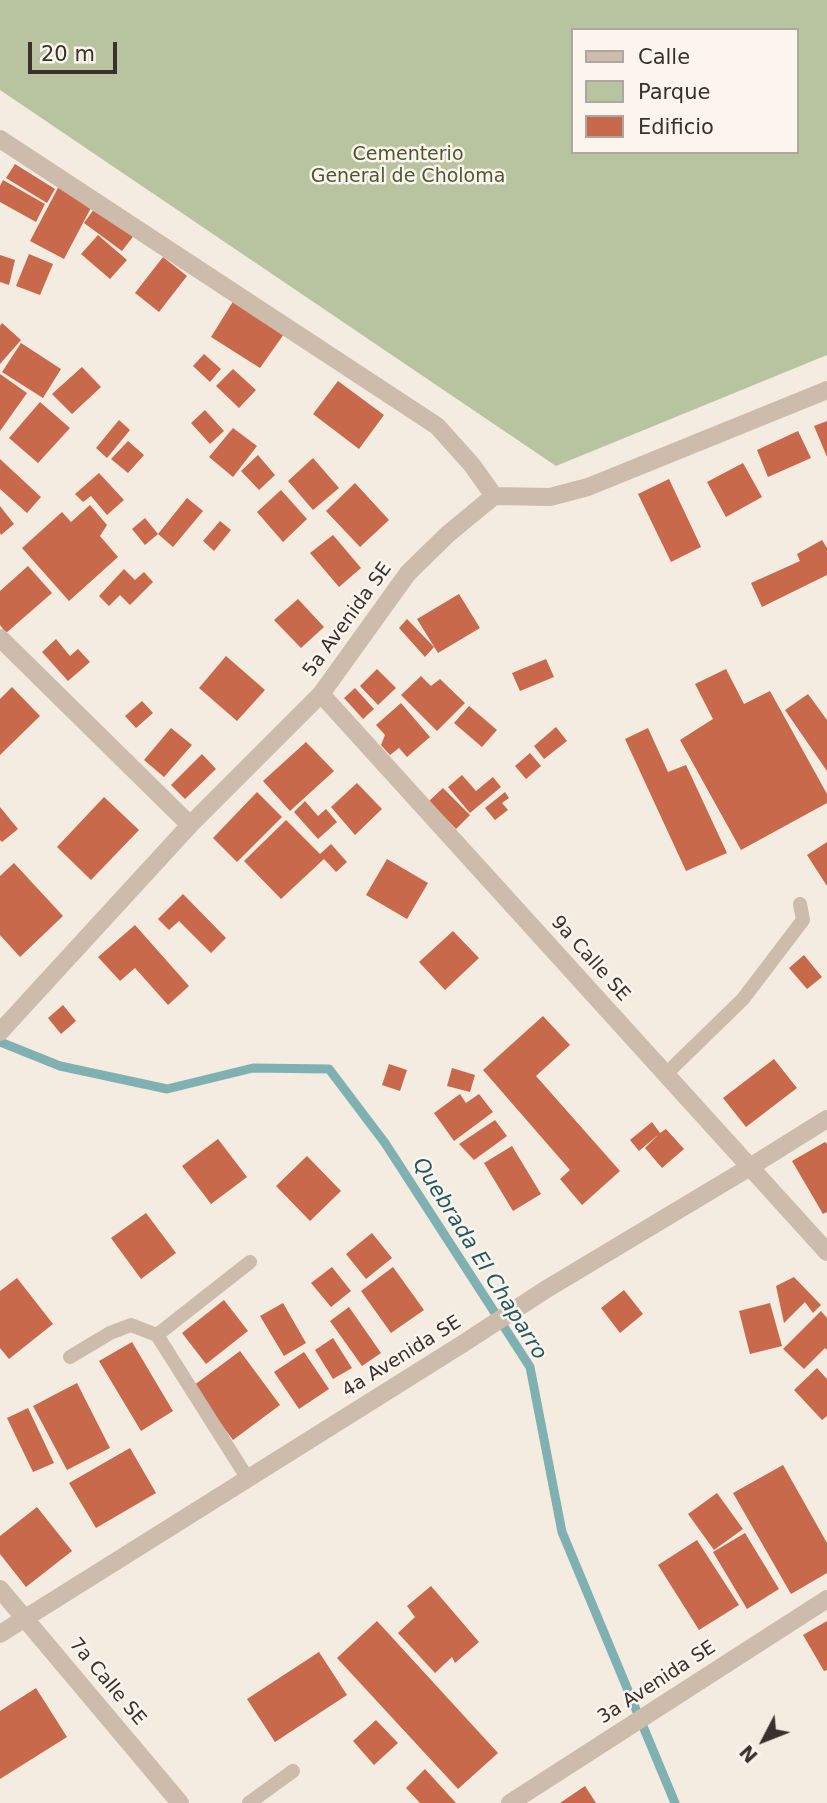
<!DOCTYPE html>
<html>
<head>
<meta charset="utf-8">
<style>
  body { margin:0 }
  #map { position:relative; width:827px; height:1803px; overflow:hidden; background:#f4ebe1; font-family:"DejaVu Sans",sans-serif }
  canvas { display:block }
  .legend { position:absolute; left:571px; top:28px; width:228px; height:126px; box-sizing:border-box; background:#fbf5ee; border:2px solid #aea6a0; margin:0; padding:9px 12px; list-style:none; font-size:21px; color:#3b302b }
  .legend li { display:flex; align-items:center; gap:14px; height:35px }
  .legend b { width:35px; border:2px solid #aea6a0 }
  .north { position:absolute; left:729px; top:1705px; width:70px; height:70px; -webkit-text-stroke:5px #fbf5ee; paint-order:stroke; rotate:228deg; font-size:19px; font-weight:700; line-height:28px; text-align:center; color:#3b302b }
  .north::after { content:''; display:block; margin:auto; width:24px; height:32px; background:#3b302b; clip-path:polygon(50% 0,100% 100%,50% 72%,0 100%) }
  .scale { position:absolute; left:28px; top:42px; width:89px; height:32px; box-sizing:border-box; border:4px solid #3b302b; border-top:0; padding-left:9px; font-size:21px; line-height:24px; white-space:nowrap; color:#3b302b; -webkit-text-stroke:5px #fbf5ee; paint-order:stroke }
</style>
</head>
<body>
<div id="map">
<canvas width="827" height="1803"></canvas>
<ul class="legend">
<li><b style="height:9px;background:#cdbbac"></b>Calle</li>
<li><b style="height:19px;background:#b8c4a0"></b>Parque</li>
<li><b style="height:19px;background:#c8694b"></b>Edificio</li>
</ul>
<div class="north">N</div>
<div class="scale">20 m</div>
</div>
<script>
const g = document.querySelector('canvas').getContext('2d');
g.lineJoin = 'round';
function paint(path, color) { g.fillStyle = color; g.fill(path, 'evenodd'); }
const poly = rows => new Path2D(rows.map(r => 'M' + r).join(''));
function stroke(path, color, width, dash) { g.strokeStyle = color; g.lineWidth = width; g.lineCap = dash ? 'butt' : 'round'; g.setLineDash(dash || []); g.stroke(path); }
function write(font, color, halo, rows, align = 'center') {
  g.font = font + ' "DejaVu Sans",sans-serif'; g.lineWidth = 5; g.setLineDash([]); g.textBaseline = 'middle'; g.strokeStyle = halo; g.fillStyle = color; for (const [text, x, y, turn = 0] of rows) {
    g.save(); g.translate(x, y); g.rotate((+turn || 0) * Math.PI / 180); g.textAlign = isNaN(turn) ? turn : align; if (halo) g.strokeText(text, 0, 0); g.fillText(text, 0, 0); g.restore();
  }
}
paint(poly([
  [0,0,827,0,827,355,556,466,0,90],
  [573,30,797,30,797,152,573,152]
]), '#b8c4a0');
stroke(poly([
  [0,1042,60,1066,167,1089,253,1068,329,1069,385,1143,530,1367,562,1532,675,1803]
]), '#7fb0b2', 9);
paint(poly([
  [15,164,55,189,47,203,6,178],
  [3,180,45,204,36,222,0,202,0,186],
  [59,186,93,204,64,259,30,241],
  [97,205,135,234,122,251,84,223],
  [98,235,127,260,110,279,81,254],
  [29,254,53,264,40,295,16,286],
  [0,255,15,260,9,285,0,282],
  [163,257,187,276,159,312,135,293],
  [234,300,284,334,260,368,211,337],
  [2,323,21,340,0,364,0,326],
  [21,343,61,369,43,398,2,372],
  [204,354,221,369,210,382,193,366],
  [82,367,101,387,72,414,52,394],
  [233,369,256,390,239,408,216,386],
  [0,374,27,393,0,431],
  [338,381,384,415,359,449,313,414],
  [40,402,70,428,38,463,9,438],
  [205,410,224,431,210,444,191,423],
  [119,420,130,430,107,458,96,448],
  [827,421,827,457,814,426],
  [233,428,257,446,233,477,209,457],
  [798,431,811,458,768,477,757,450],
  [128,441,144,455,128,473,111,459],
  [258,455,275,475,259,490,241,471],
  [313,458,339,488,313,510,288,481],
  [0,459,41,497,27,513,0,489],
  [743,463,762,497,726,517,707,482],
  [99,473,124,500,107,515,91,496,83,502,75,494],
  [669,479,701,547,671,562,638,494],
  [355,483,389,520,360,547,326,511],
  [281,490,307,519,283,542,257,512],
  [187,498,203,511,173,547,158,534],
  [90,505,107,525,100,536,118,557,69,601,22,548,62,512,71,522],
  [0,506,14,524,1,535,0,533],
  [145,518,158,534,145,545,132,529],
  [220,521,231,530,214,551,203,541],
  [333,535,361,568,339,587,310,553],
  [822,540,827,548,827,575,762,607,751,583,800,561,797,554],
  [28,566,52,593,6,633,0,625,0,591],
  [124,569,135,580,144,572,153,582,130,605,120,595,109,606,99,596],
  [459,594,480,628,438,653,417,619],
  [298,599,324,627,301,648,274,620],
  [407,619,434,647,425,657,399,628],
  [56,639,70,656,78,649,90,662,68,681,42,652],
  [226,656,265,690,237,721,199,688],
  [546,659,554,677,520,691,512,673],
  [377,669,396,688,378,705,360,686],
  [726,669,744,704,770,691,827,794,827,803,741,850,680,740,713,719,695,684],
  [421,676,431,686,440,679,465,703,437,731,401,695],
  [12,687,40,716,0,755,0,699],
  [355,688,374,709,363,719,344,698],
  [808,694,827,720,827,771,785,710],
  [142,701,153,713,136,728,125,716],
  [401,703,430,737,407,757,399,748,390,755,381,745,385,735,376,725],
  [469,706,497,730,482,747,454,723],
  [556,727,567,741,544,759,534,746],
  [171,728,192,745,164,777,144,760],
  [648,728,668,772,686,765,727,853,686,871,625,739],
  [306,742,334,771,290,811,263,781],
  [530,753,541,766,526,779,515,766],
  [202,754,216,769,185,799,171,785],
  [462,775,476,791,493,777,501,787,470,813,448,787],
  [357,783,382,809,355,835,331,807],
  [443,788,470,815,456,829,429,801],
  [257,792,282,817,237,862,213,838],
  [505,792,509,798,502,803,508,810,495,820,485,808],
  [104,797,139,830,91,880,57,847],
  [305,801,318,816,326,809,337,822,318,839,294,812],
  [0,807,18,829,2,842,0,840],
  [286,820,320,854,331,844,347,862,336,872,324,859,281,899,244,861],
  [827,842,827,886,807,855],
  [387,859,428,883,407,919,366,895],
  [14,863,63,916,20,957,0,935,0,876],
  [183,894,226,938,211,953,179,921,169,930,158,919],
  [135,925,189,986,168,1005,135,968,120,981,98,957],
  [453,931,479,958,445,990,419,962],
  [804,955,822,977,807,989,789,968],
  [63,1005,76,1021,61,1034,48,1018],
  [543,1016,570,1045,536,1076,620,1171,582,1205,560,1179,570,1170,483,1070],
  [774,1059,797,1088,746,1127,723,1098],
  [389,1064,407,1070,400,1091,382,1085],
  [452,1068,475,1075,470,1092,447,1086],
  [460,1094,466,1103,479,1094,493,1112,454,1141,434,1113],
  [495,1120,507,1136,474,1160,459,1144],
  [652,1122,660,1133,666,1129,684,1149,662,1168,645,1148,658,1135,639,1151,630,1140],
  [218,1139,247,1177,211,1204,182,1166],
  [825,1142,827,1144,827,1212,823,1214,792,1161],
  [512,1146,541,1194,513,1211,484,1163],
  [307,1156,341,1191,310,1221,276,1186],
  [146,1213,176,1253,141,1279,111,1238],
  [372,1233,392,1258,366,1279,346,1254],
  [332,1267,351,1291,331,1307,311,1283],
  [393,1267,424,1310,391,1333,361,1291],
  [794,1277,821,1305,813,1313,805,1302,784,1323,776,1286],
  [17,1278,53,1324,9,1359,0,1348,0,1291],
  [624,1290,643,1314,620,1333,601,1308],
  [224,1300,248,1331,206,1364,182,1333],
  [283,1303,306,1343,284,1356,260,1316],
  [770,1303,782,1346,750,1354,739,1311],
  [349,1307,381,1353,362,1366,330,1321],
  [821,1311,827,1318,827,1350,825,1348,804,1369,783,1349],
  [333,1338,352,1368,333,1379,315,1350],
  [132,1342,173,1411,141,1431,99,1361],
  [240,1351,280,1405,233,1440,193,1386],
  [304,1352,329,1389,299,1409,274,1372],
  [817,1368,827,1379,827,1416,822,1420,794,1390],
  [77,1383,110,1448,67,1470,33,1406],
  [28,1408,54,1463,33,1472,7,1418],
  [130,1448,156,1493,96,1528,69,1483],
  [783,1465,827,1543,827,1573,791,1594,733,1493],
  [717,1493,743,1529,714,1550,688,1514],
  [37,1507,72,1551,26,1587,0,1554,0,1536],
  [745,1533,779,1589,747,1609,713,1552],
  [697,1540,739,1605,699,1630,658,1565],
  [431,1586,479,1642,455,1663,452,1657,435,1673,398,1633,415,1617,407,1606],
  [377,1621,498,1753,458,1789,337,1658],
  [827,1621,827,1670,824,1671,803,1635],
  [319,1652,347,1695,275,1742,247,1699],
  [36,1688,67,1737,0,1779,0,1711],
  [376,1720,398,1743,374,1765,353,1741],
  [425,1769,456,1803,420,1803,406,1788],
  [585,1786,596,1803,560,1803]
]), '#c8694b');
stroke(poly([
  [666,1074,743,999,803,920,800,904],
  [70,1357,110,1333,131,1325,157,1335],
  [248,1479,157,1335,250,1262],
  [249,1803,293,1771]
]), '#cdbbac', 14);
stroke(poly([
  [0,139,437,426,472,465,494,496],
  [0,638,190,825],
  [321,694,827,1252],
  [0,1032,190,825,321,694,408,573,448,534,494,496,550,497,588,487,827,390],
  [0,1589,180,1803],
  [0,1634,464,1343,545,1290,750,1167,827,1119],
  [510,1803,827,1599]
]), '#cdbbac', 18);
write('19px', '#4a5a2e', '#fbf5ee', [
  ["Cementerio",408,155],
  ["General de Choloma",408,177]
]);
write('19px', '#3b302b', '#fbf5ee', [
  ["5a Avenida SE",348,620,-54],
  ["9a Calle SE",590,959,48],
  ["4a Avenida SE",402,1357,-32],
  ["7a Calle SE",107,1682,50],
  ["3a Avenida SE",657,1683,-33]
]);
write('italic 21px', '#1f5a5e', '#fbf5ee', [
  ["Quebrada El Chaparro",479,1259,58]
]);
</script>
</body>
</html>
